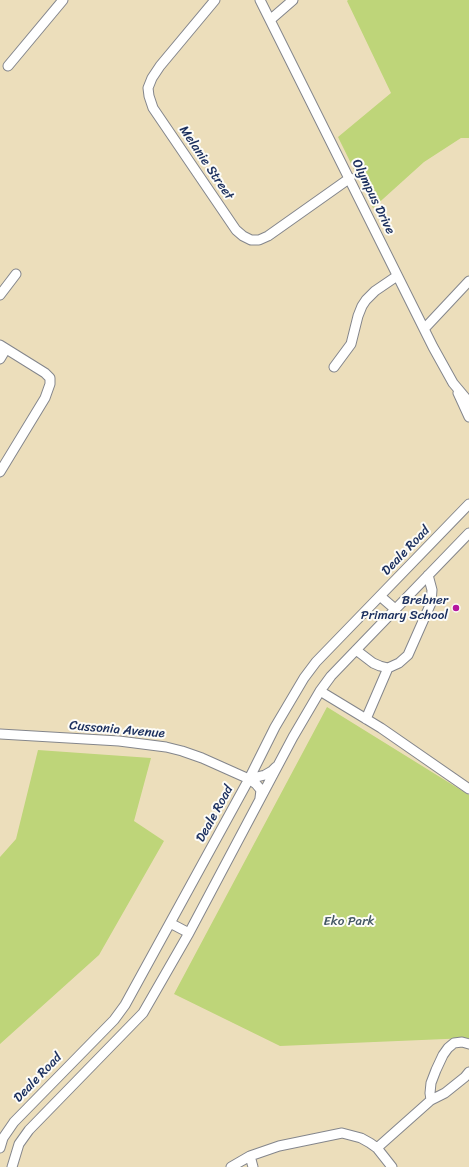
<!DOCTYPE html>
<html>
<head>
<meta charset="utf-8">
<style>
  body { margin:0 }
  canvas { display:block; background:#ecdebb }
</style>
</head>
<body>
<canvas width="469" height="1167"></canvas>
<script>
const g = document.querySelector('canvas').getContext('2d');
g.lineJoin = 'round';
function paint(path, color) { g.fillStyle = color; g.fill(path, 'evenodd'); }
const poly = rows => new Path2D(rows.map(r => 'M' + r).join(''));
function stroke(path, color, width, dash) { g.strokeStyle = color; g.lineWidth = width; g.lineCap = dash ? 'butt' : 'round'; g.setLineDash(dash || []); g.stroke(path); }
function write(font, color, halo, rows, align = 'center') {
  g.font = font + ' Sriracha,sans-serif'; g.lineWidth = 4; g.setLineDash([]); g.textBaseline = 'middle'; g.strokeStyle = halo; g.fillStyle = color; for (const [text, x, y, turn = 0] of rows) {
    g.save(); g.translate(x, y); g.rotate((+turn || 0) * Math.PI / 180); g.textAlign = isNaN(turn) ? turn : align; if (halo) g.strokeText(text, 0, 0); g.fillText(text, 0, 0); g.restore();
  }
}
paint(poly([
  [348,0,469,0,469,138,461,138,424,162,373,208,338,137,391,93,347,1],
  [327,707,469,795,469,1038,280,1046,174,994],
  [38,750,151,758,134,821,164,841,99,955,0,1044,0,857,16,839]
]), '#bed579');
const minor = poly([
  [215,0,160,66,152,78,148,88,149,96,153,108,236,230,243,236,251,240,259,240,268,236,350,178],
  [260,0,433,347,453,383,469,402],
  [270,20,293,0],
  [8,66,63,0],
  [0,295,16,274],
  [424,329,469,281],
  [0,345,45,373,50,378,50,384,45,398,0,472],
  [0,359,6,349],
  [334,367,351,344,358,316,362,306,366,300,375,291,397,276],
  [458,393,469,417],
  [380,596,395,609],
  [356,650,373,663,380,666,388,668,399,663,408,655,431,603,432,590,428,575],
  [320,691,381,728,469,789],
  [366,719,388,668],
  [0,734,119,741,166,747,182,751,202,758,249,779,256,784,261,790,260,798],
  [249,779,265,775,272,771,276,767],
  [170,923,189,933],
  [431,1100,430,1093,431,1083,436,1070,443,1055,448,1048,454,1043,462,1042,469,1044],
  [0,1148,3,1138,14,1122,114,1020,125,1005,249,779,275,727,304,678,316,662,469,504],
  [377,1148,431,1100,445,1093,465,1077,469,1072],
  [250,1156,253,1167],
  [12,1167,19,1144,29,1130,143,1013,189,933,293,737,320,691,331,676,356,650,469,533],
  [231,1167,250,1156,279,1146,342,1133,361,1138,370,1143,377,1148,392,1167]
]);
stroke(minor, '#84868c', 11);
stroke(minor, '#fff', 9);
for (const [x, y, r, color] of [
  [456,608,4,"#b5179e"]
]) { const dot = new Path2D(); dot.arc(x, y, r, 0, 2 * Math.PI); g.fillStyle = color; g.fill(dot); stroke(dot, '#fdfcf7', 1.5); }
write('13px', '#1b2f5e', '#fdfcf7', [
  ["Melanie Street",206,163,56],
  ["Olympus Drive",373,197,64],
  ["Deale Road",406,551,-46],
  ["Cussonia Avenue",117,730,5],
  ["Deale Road",215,814,-61],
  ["Deale Road",38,1078,-46]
]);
write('13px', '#1b2f5e', '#fdfcf7', [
  ["Brebner",448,601],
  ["Primary School",448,616]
], 'right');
write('13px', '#445865', '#fdfcf7', [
  ["Eko Park",349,922]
]);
</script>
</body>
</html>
